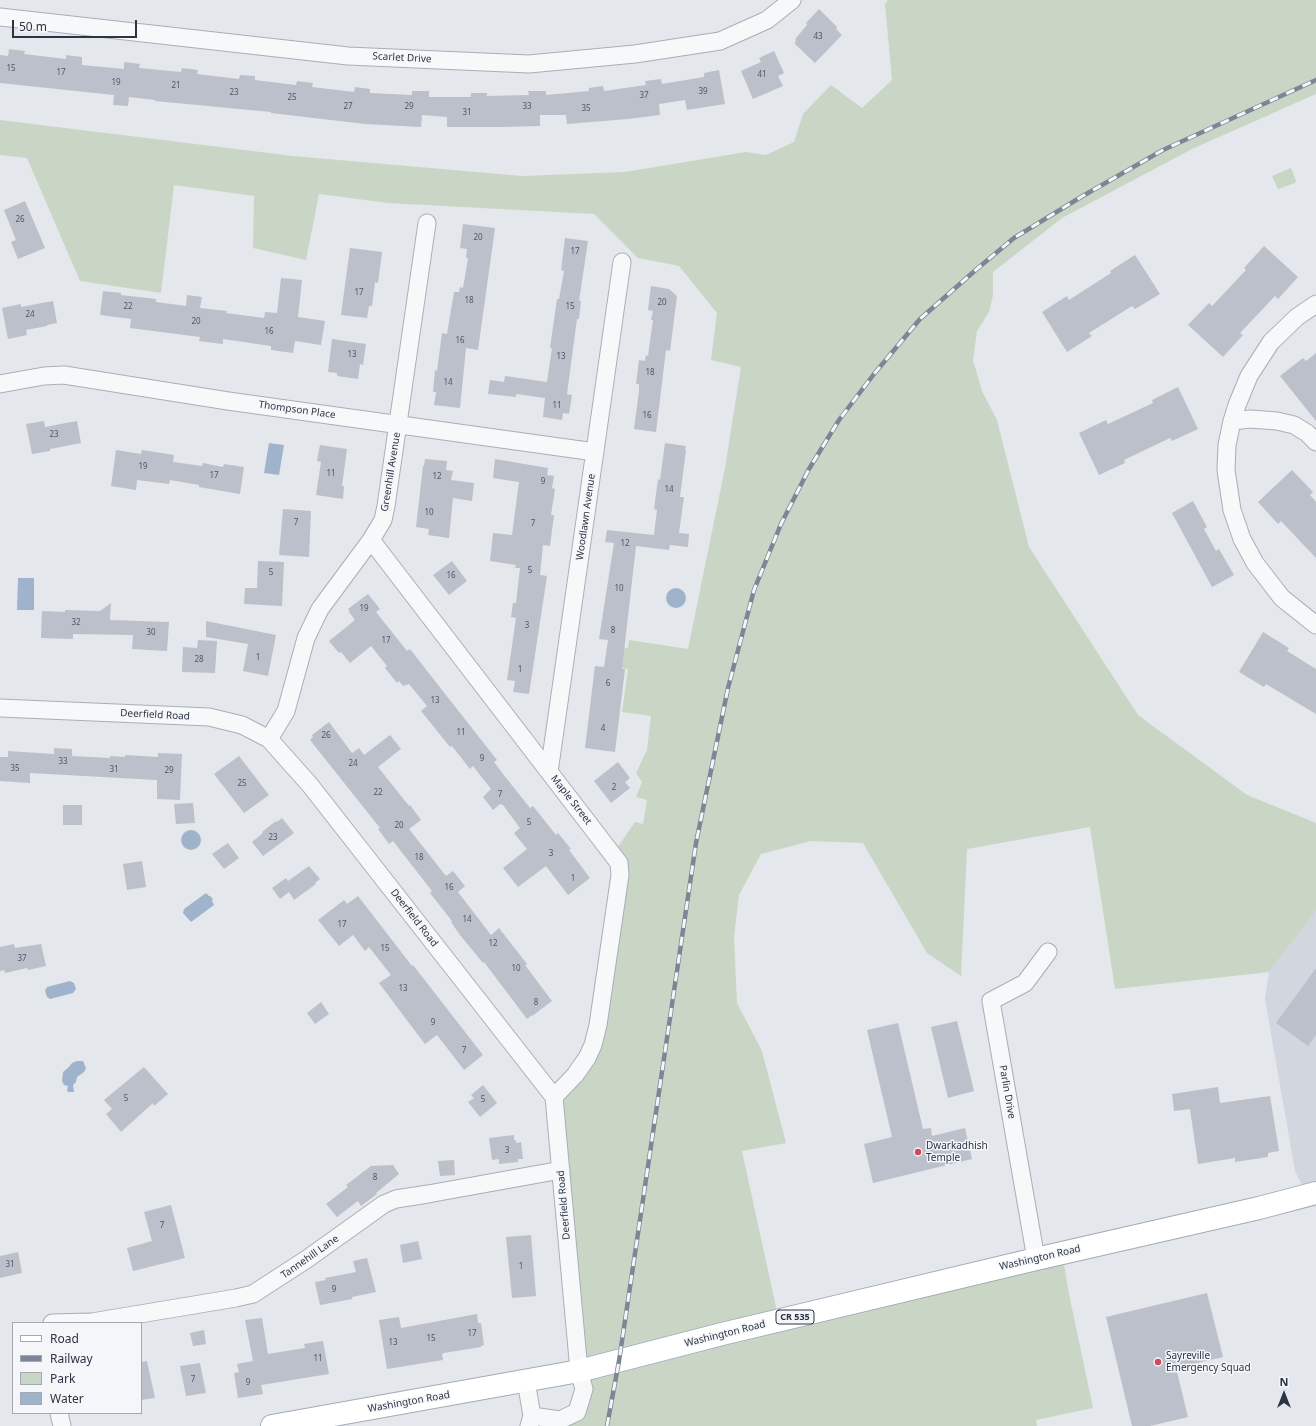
<!DOCTYPE html>
<html>
<head>
<meta charset="utf-8">
<style>
  body { margin:0 }
  #map { position:relative; width:1316px; height:1426px; overflow:hidden; background:#e4e7ec; font-family:"Noto Sans",sans-serif }
  canvas { display:block }
  .legend { position:absolute; left:12px; top:1322px; width:130px; height:92px; box-sizing:border-box; background:#f4f6f9; border:1px solid #a4a8b1; margin:0; padding:5px 7px; list-style:none; font-size:12px; color:#2b3445 }
  .legend li { display:flex; align-items:center; gap:8px; height:20px }
  .legend b { width:20px; border:1px solid #a4a8b1 }
  .north { position:absolute; left:1264px; top:1374px; width:40px; height:40px; -webkit-text-stroke:3px #f4f6f9; paint-order:stroke; rotate:0deg; font-size:11px; font-weight:700; line-height:16px; text-align:center; color:#2b3445 }
  .north::after { content:''; display:block; margin:auto; width:14px; height:18px; background:#2b3445; clip-path:polygon(50% 0,100% 100%,50% 72%,0 100%) }
  .scale { position:absolute; left:12px; top:20px; width:125px; height:18px; box-sizing:border-box; border:2px solid #2b3445; border-top:0; padding-left:5px; font-size:12px; line-height:14px; white-space:nowrap; color:#2b3445; -webkit-text-stroke:3px #f4f6f9; paint-order:stroke }
</style>
</head>
<body>
<div id="map">
<canvas width="1316" height="1426"></canvas>
<ul class="legend">
<li><b style="height:5px;background:#fff"></b>Road</li>
<li><b style="height:5px;background:#7d8696"></b>Railway</li>
<li><b style="height:11px;background:#c9d6c5"></b>Park</li>
<li><b style="height:11px;background:#9fb4cc"></b>Water</li>
</ul>
<div class="north">N</div>
<div class="scale">50 m</div>
</div>
<script>
const g = document.querySelector('canvas').getContext('2d');
g.lineJoin = 'round';
function paint(path, color) { g.fillStyle = color; g.fill(path, 'evenodd'); }
const poly = rows => new Path2D(rows.map(r => 'M' + r).join(''));
function stroke(path, color, width, dash) { g.strokeStyle = color; g.lineWidth = width; g.lineCap = dash ? 'butt' : 'round'; g.setLineDash(dash || []); g.stroke(path); }
function write(font, color, halo, rows, align = 'center') {
  g.font = font + ' "Noto Sans",sans-serif'; g.lineWidth = 3; g.setLineDash([]); g.textBaseline = 'middle'; g.strokeStyle = halo; g.fillStyle = color; for (const [text, x, y, turn = 0] of rows) {
    g.save(); g.translate(x, y); g.rotate((+turn || 0) * Math.PI / 180); g.textAlign = isNaN(turn) ? turn : align; if (halo) g.strokeText(text, 0, 0); g.fillText(text, 0, 0); g.restore();
  }
}
paint(poly([
  [1316,911,1316,1193,1307,1195,1295,1171,1265,999,1269,972]
]), '#d2d6de');
paint(poly([
  [888,0,1316,0,1316,94,1192,149,1062,218,993,272,993,295,989,312,977,331,973,360,982,391,997,420,1029,547,1138,715,1247,795,1316,823,1316,911,1269,972,1115,989,1090,827,967,849,961,976,927,953,863,843,811,841,761,854,739,895,734,937,737,1003,762,1051,786,1143,742,1151,779,1321,1062,1253,1069,1294,1093,1408,1036,1420,1037,1426,529,1426,560,1420,584,1389,554,1097,587,1058,620,875,612,854,622,841,635,822,643,824,647,800,636,797,642,782,636,773,647,750,651,716,622,712,628,669,606,666,607,647,628,648,629,640,688,649,725,468,741,367,711,360,717,313,679,266,638,258,594,214,388,203,319,194,306,260,253,248,254,196,174,185,161,293,80,281,27,158,0,155,0,120,293,156,522,176,625,172,746,152,766,155,794,142,803,114,831,85,862,108,892,80,885,4],
  [1291,168,1296,181,1295,183,1278,189,1272,176]
]), '#c9d6c5');
paint(poly([
  [269,443,284,445,279,475,264,473],
  [18,578,34,578,34,610,17,610],
  '666 598a10 10 0 1 1 20 0a10 10 0 1 1-20 0Z',
  '181 840a10 10 0 1 1 20 0a10 10 0 1 1-20 0Z',
  [206,893,209,896,210,896,213,899,212,901,214,905,191,922,183,913,184,909],
  [70,981,74,983,76,989,73,993,50,999,47,997,45,991,47,987],
  [77,1061,83,1061,86,1068,84,1072,77,1077,76,1082,73,1085,74,1092,69,1092,67,1091,68,1086,64,1085,62,1081,63,1072,69,1067,72,1063]
]), '#9fb4cc');
paint(poly([
  [819,9,837,27,836,29,842,35,815,63,795,44,796,38,807,25,806,23],
  [9,49,25,51,24,54,66,59,66,55,82,57,82,65,124,69,124,62,140,64,139,68,181,72,182,68,198,70,197,74,239,79,240,75,255,76,255,80,296,85,297,81,313,83,312,87,354,92,355,87,370,89,370,93,412,95,412,91,429,91,429,97,471,97,471,93,487,93,487,96,529,95,528,91,546,91,546,95,589,91,589,88,603,86,604,91,646,85,645,81,661,79,662,84,704,77,704,73,719,70,725,104,687,110,685,100,659,104,660,115,628,119,567,124,566,115,540,115,540,126,502,127,447,127,447,117,422,115,421,127,365,124,271,113,271,112,155,101,155,100,129,97,128,106,113,105,114,95,0,83,0,55,8,56],
  [774,51,784,73,778,76,783,86,753,99,741,71,761,62,759,58],
  [25,201,45,248,18,259,11,242,16,240,4,210],
  [463,224,495,228,478,350,466,348,460,408,434,405,436,392,433,392,435,370,437,371,442,333,447,334,454,292,459,292,460,287,463,288,468,258,466,258,467,249,460,248],
  [565,238,588,241,579,301,581,301,579,319,577,319,567,394,572,395,569,414,563,413,562,420,543,417,545,398,516,394,516,397,488,394,490,380,504,382,505,376,547,382,552,348,550,348,557,299,559,299,564,271,561,270],
  [1264,246,1298,277,1278,299,1275,296,1240,333,1243,335,1223,357,1188,325,1209,303,1212,306,1246,270,1244,268],
  [350,248,382,252,378,283,375,282,372,306,369,306,367,318,341,315],
  [1135,255,1160,294,1135,309,1132,306,1089,333,1092,336,1067,352,1042,312,1067,296,1069,300,1111,273,1110,271],
  [281,278,302,280,298,317,325,321,321,345,295,341,293,353,271,350,271,346,223,339,223,344,199,341,200,337,130,328,131,319,100,315,103,291,121,293,121,295,156,299,156,302,186,306,187,295,202,297,200,308,227,311,226,313,264,318,265,312,277,313],
  [651,286,669,289,677,296,670,351,666,350,656,432,634,429,639,391,639,384,636,384,639,360,645,361,646,355,648,356,653,320,651,320,653,311,648,310],
  [53,301,57,323,47,325,47,326,26,330,27,335,8,339,2,308,21,304,21,307],
  [332,339,366,344,363,365,360,364,358,379,337,376,337,373,328,372],
  [1316,353,1316,421,1280,376,1303,358,1306,361],
  [1178,387,1198,429,1172,441,1170,438,1124,460,1125,463,1099,475,1079,433,1106,420,1108,424,1153,403,1152,400],
  [44,421,45,427,77,421,81,443,50,449,50,451,32,454,26,424],
  [665,443,686,446,685,450,686,450,680,497,684,497,679,533,689,534,688,547,670,545,669,550,636,546,622,669,625,669,615,752,585,748,595,666,604,667,608,640,599,639,614,543,605,542,607,530,654,535,657,510,654,509,658,479,660,480],
  [320,445,347,449,342,486,344,486,343,499,316,495,321,462,317,461],
  [116,450,141,454,142,450,174,455,173,462,202,466,203,463,223,467,224,464,244,467,240,494,199,487,199,485,170,480,169,484,137,480,136,490,111,486],
  [425,459,447,461,446,470,453,471,451,480,474,483,472,501,453,498,449,538,428,535,429,529,416,527,423,466,424,466],
  [495,459,548,468,547,475,554,476,552,488,555,489,551,515,554,515,550,546,543,545,540,575,547,576,529,694,513,692,515,681,507,680,516,618,511,617,513,603,516,603,520,568,515,568,516,565,490,561,493,533,512,535,519,482,493,478],
  [1292,470,1313,492,1310,495,1316,502,1316,558,1281,521,1278,524,1258,502],
  [1193,501,1207,527,1204,529,1216,551,1219,549,1234,575,1212,587,1172,513],
  [283,509,311,511,309,557,279,555],
  [258,561,284,562,282,606,244,604,245,588,257,588],
  [452,561,467,581,449,595,433,575],
  [368,594,380,609,376,612,407,651,410,649,442,690,497,760,494,762,503,774,530,808,533,806,556,835,558,833,571,849,569,850,590,878,568,895,546,866,518,887,503,868,527,849,514,833,520,828,503,805,500,804,493,810,483,797,491,789,473,766,470,769,452,746,450,747,421,711,427,706,409,684,403,686,399,681,397,683,385,668,387,666,371,646,350,663,341,652,339,653,329,641,355,620,349,612,350,612,348,609],
  [111,603,110,620,169,622,167,651,132,649,133,635,73,634,73,639,41,638,42,611,65,612,65,610,100,611],
  [206,621,276,635,268,676,243,671,248,644,206,637],
  [1263,632,1289,648,1287,651,1316,669,1316,714,1266,684,1264,687,1239,672],
  [198,640,217,641,215,673,182,672,183,647,197,648],
  [329,722,352,753,359,748,364,755,390,735,401,749,378,767,409,806,410,805,421,820,409,829,446,876,453,871,465,886,458,892,491,935,499,928,527,964,525,965,552,1001,532,1016,532,1015,527,1019,484,962,483,963,460,935,451,922,452,921,430,893,432,891,393,841,389,844,378,829,380,828,310,740,313,737,312,735],
  [54,748,72,749,72,756,110,758,110,756,125,757,125,755,158,757,158,753,182,754,180,800,157,799,157,780,30,773,30,783,0,781,0,757,8,757,8,751,54,754],
  [239,756,269,795,244,813,214,774],
  [618,762,630,778,625,782,630,788,611,803,594,781],
  [193,803,195,823,176,824,174,804],
  [63,805,82,805,82,825,63,825],
  [282,818,294,833,263,856,252,842,263,833,262,832,276,821,277,822],
  [228,843,239,858,224,869,212,854],
  [142,861,146,887,127,890,123,864],
  [309,866,320,879,315,883,316,884,294,900,289,892,280,899,272,888,286,878,288,881],
  [358,896,412,966,413,965,483,1055,464,1070,437,1035,425,1044,412,1027,379,983,391,975,369,947,365,951,353,935,339,946,318,920,344,900,347,904],
  [14,944,15,948,41,944,46,966,28,970,27,968,5,973,4,970,0,971,0,947],
  [1316,968,1316,1035,1308,1046,1276,1023],
  [321,1002,329,1014,315,1024,307,1013],
  [957,1021,974,1091,948,1098,931,1027],
  [898,1023,923,1129,931,1128,932,1136,965,1128,972,1159,873,1183,864,1144,892,1137,867,1030],
  [144,1067,168,1094,154,1106,153,1103,121,1132,106,1114,112,1109,104,1100],
  [483,1085,497,1103,480,1117,468,1102,474,1098,471,1095],
  [1218,1087,1220,1103,1270,1096,1279,1151,1268,1153,1268,1157,1235,1162,1235,1158,1198,1164,1190,1109,1174,1111,1172,1094],
  [514,1135,514,1140,516,1140,516,1143,521,1142,523,1159,518,1159,518,1162,499,1164,499,1159,492,1160,489,1138],
  [454,1160,455,1175,440,1176,438,1161],
  [393,1165,399,1174,376,1193,377,1194,361,1206,358,1201,337,1217,326,1204,348,1187,346,1185,371,1166],
  [171,1205,185,1258,133,1271,127,1248,152,1241,144,1212],
  [531,1235,536,1296,512,1298,506,1237],
  [418,1241,422,1259,403,1263,400,1245],
  [18,1252,22,1273,0,1278,0,1256],
  [367,1258,376,1292,352,1297,352,1299,320,1305,315,1282,326,1280,325,1278,356,1272,353,1261],
  [1207,1293,1223,1357,1176,1368,1188,1417,1150,1426,1132,1426,1106,1317],
  [477,1314,478,1323,481,1323,484,1345,481,1346,481,1347,444,1353,442,1354,443,1360,387,1369,379,1320,399,1317,401,1328],
  [262,1318,268,1354,305,1348,304,1344,323,1341,329,1374,261,1385,263,1394,238,1398,234,1373,239,1372,237,1364,253,1361,245,1320],
  [204,1330,206,1344,193,1346,190,1333],
  [147,1361,155,1398,141,1400,141,1362],
  [200,1363,206,1393,186,1396,180,1366]
]), '#bbc0ca');
const street = poly([
  [0,17,348,56,529,64,635,54,720,41,767,20,792,0],
  [1316,304,1297,317,1271,342,1249,376,1237,405,1232,421,1227,445,1226,470,1232,510,1242,539,1255,563,1282,598,1316,625],
  [0,384,44,376,64,375,228,401,595,452],
  [1232,421,1250,419,1277,421,1294,425,1307,433,1316,442],
  [371,540,619,863,620,875,598,1025,593,1045,587,1058,575,1075,554,1097],
  [0,708,209,717,242,725,269,739,310,785,554,1097,579,1371,584,1389,577,1412,560,1420,532,1416,529,1426],
  [269,739,286,711,306,638,320,609,371,540,383,520,386,506,427,223],
  [549,772,622,262],
  [1036,1259,991,1001,1025,983,1048,952],
  [52,1323,92,1322,236,1298,253,1294,307,1259,384,1204,396,1199,428,1194,561,1170],
  [526,1381,532,1416],
  [59,1413,62,1426]
]);
const primary = poly([
  [272,1426,579,1371,722,1334,1036,1259,1259,1208,1316,1193]
]);
stroke(street, '#a9aeb7', 19);
stroke(primary, '#a3abb8', 24);
stroke(street, '#f7f8fa', 17);
stroke(primary, '#fff', 22);
const rail = poly([
  [607,1426,619,1361,696,843,728,688,754,590,781,524,809,469,839,420,874,374,920,319,978,268,1014,238,1081,197,1163,150,1316,80]
]);
stroke(rail, '#7d8696', 4.5);
stroke(rail, '#f4f6f9', 3, [9]);
for (const [x, y, r, color] of [
  [918,1152,4,"#d1495b"],
  [1158,1362,4,"#d1495b"]
]) { const dot = new Path2D(); dot.arc(x, y, r, 0, 2 * Math.PI); g.fillStyle = color; g.fill(dot); stroke(dot, '#f4f6f9', 1.5); }
write('8px', '#4f5766', null, [
  ["43",818,37],
  ["15",11,69],
  ["17",61,73],
  ["41",762,75],
  ["19",116,83],
  ["21",176,86],
  ["39",703,92],
  ["23",234,93],
  ["37",644,96],
  ["25",292,98],
  ["27",348,107],
  ["29",409,107],
  ["33",527,107],
  ["35",586,109],
  ["31",467,113],
  ["26",20,220],
  ["20",478,238],
  ["17",575,252],
  ["17",359,293],
  ["18",469,301],
  ["20",662,303],
  ["22",128,307],
  ["15",570,307],
  ["24",30,315],
  ["20",196,322],
  ["16",269,332],
  ["16",460,341],
  ["13",352,355],
  ["13",561,357],
  ["18",650,373],
  ["14",448,383],
  ["11",557,406],
  ["16",647,416],
  ["23",54,435],
  ["19",143,467],
  ["11",331,474],
  ["17",214,476],
  ["12",437,477],
  ["9",543,482],
  ["14",669,490],
  ["10",429,513],
  ["7",296,523],
  ["7",533,524],
  ["12",625,544],
  ["5",530,571],
  ["5",271,573],
  ["16",451,576],
  ["10",619,589],
  ["19",364,609],
  ["32",76,623],
  ["3",527,626],
  ["8",613,631],
  ["30",151,633],
  ["17",386,641],
  ["1",258,658],
  ["28",199,660],
  ["1",520,670],
  ["6",608,684],
  ["13",435,701],
  ["4",603,729],
  ["11",461,733],
  ["26",326,736],
  ["9",482,759],
  ["33",63,762],
  ["24",353,764],
  ["35",15,769],
  ["31",114,770],
  ["29",169,771],
  ["25",242,784],
  ["2",614,788],
  ["22",378,793],
  ["7",500,795],
  ["5",529,823],
  ["20",399,826],
  ["23",273,838],
  ["3",551,854],
  ["18",419,858],
  ["1",573,879],
  ["16",449,888],
  ["14",467,920],
  ["17",342,925],
  ["12",493,944],
  ["15",385,949],
  ["37",22,959],
  ["10",516,969],
  ["13",403,989],
  ["8",536,1003],
  ["9",433,1023],
  ["7",464,1051],
  ["5",126,1099],
  ["5",483,1100],
  ["3",507,1151],
  ["8",375,1178],
  ["7",162,1226],
  ["31",10,1265],
  ["1",521,1267],
  ["9",334,1290],
  ["17",472,1334],
  ["15",431,1339],
  ["13",393,1343],
  ["11",318,1359],
  ["7",193,1380],
  ["9",248,1383]
]);
for (const [x, y, w] of [
  [795,1317,38]
]) { const box = new Path2D(); box.roundRect(x - w / 2, y - 7, w, 14, 3); g.fillStyle = '#f4f6f9'; g.fill(box); stroke(box, '#2b3445', 1); }
write('bold 9px', '#2b3445', null, [
  ["CR 535",795,1317]
]);
write('10px', '#2b3445', '#f4f6f9', [
  ["Scarlet Drive",402,58,3],
  ["Thompson Place",297,410,8],
  ["Greenhill Avenue",391,472,-81],
  ["Woodlawn Avenue",586,517,-82],
  ["Deerfield Road",155,715,3],
  ["Maple Street",571,800,52],
  ["Deerfield Road",414,918,52],
  ["Parlin Drive",1007,1092,80],
  ["Deerfield Road",564,1205,-95],
  ["Tannehill Lane",310,1257,-35],
  ["Washington Road",1040,1258,-13],
  ["Washington Road",725,1334,-14],
  ["Washington Road",409,1402,-10]
]);
write('10px', '#2b3445', '#f4f6f9', [
  ["Dwarkadhish",926,1146],
  ["Temple",926,1158],
  ["Sayreville",1166,1356],
  ["Emergency Squad",1166,1368]
], 'left');
</script>
</body>
</html>
